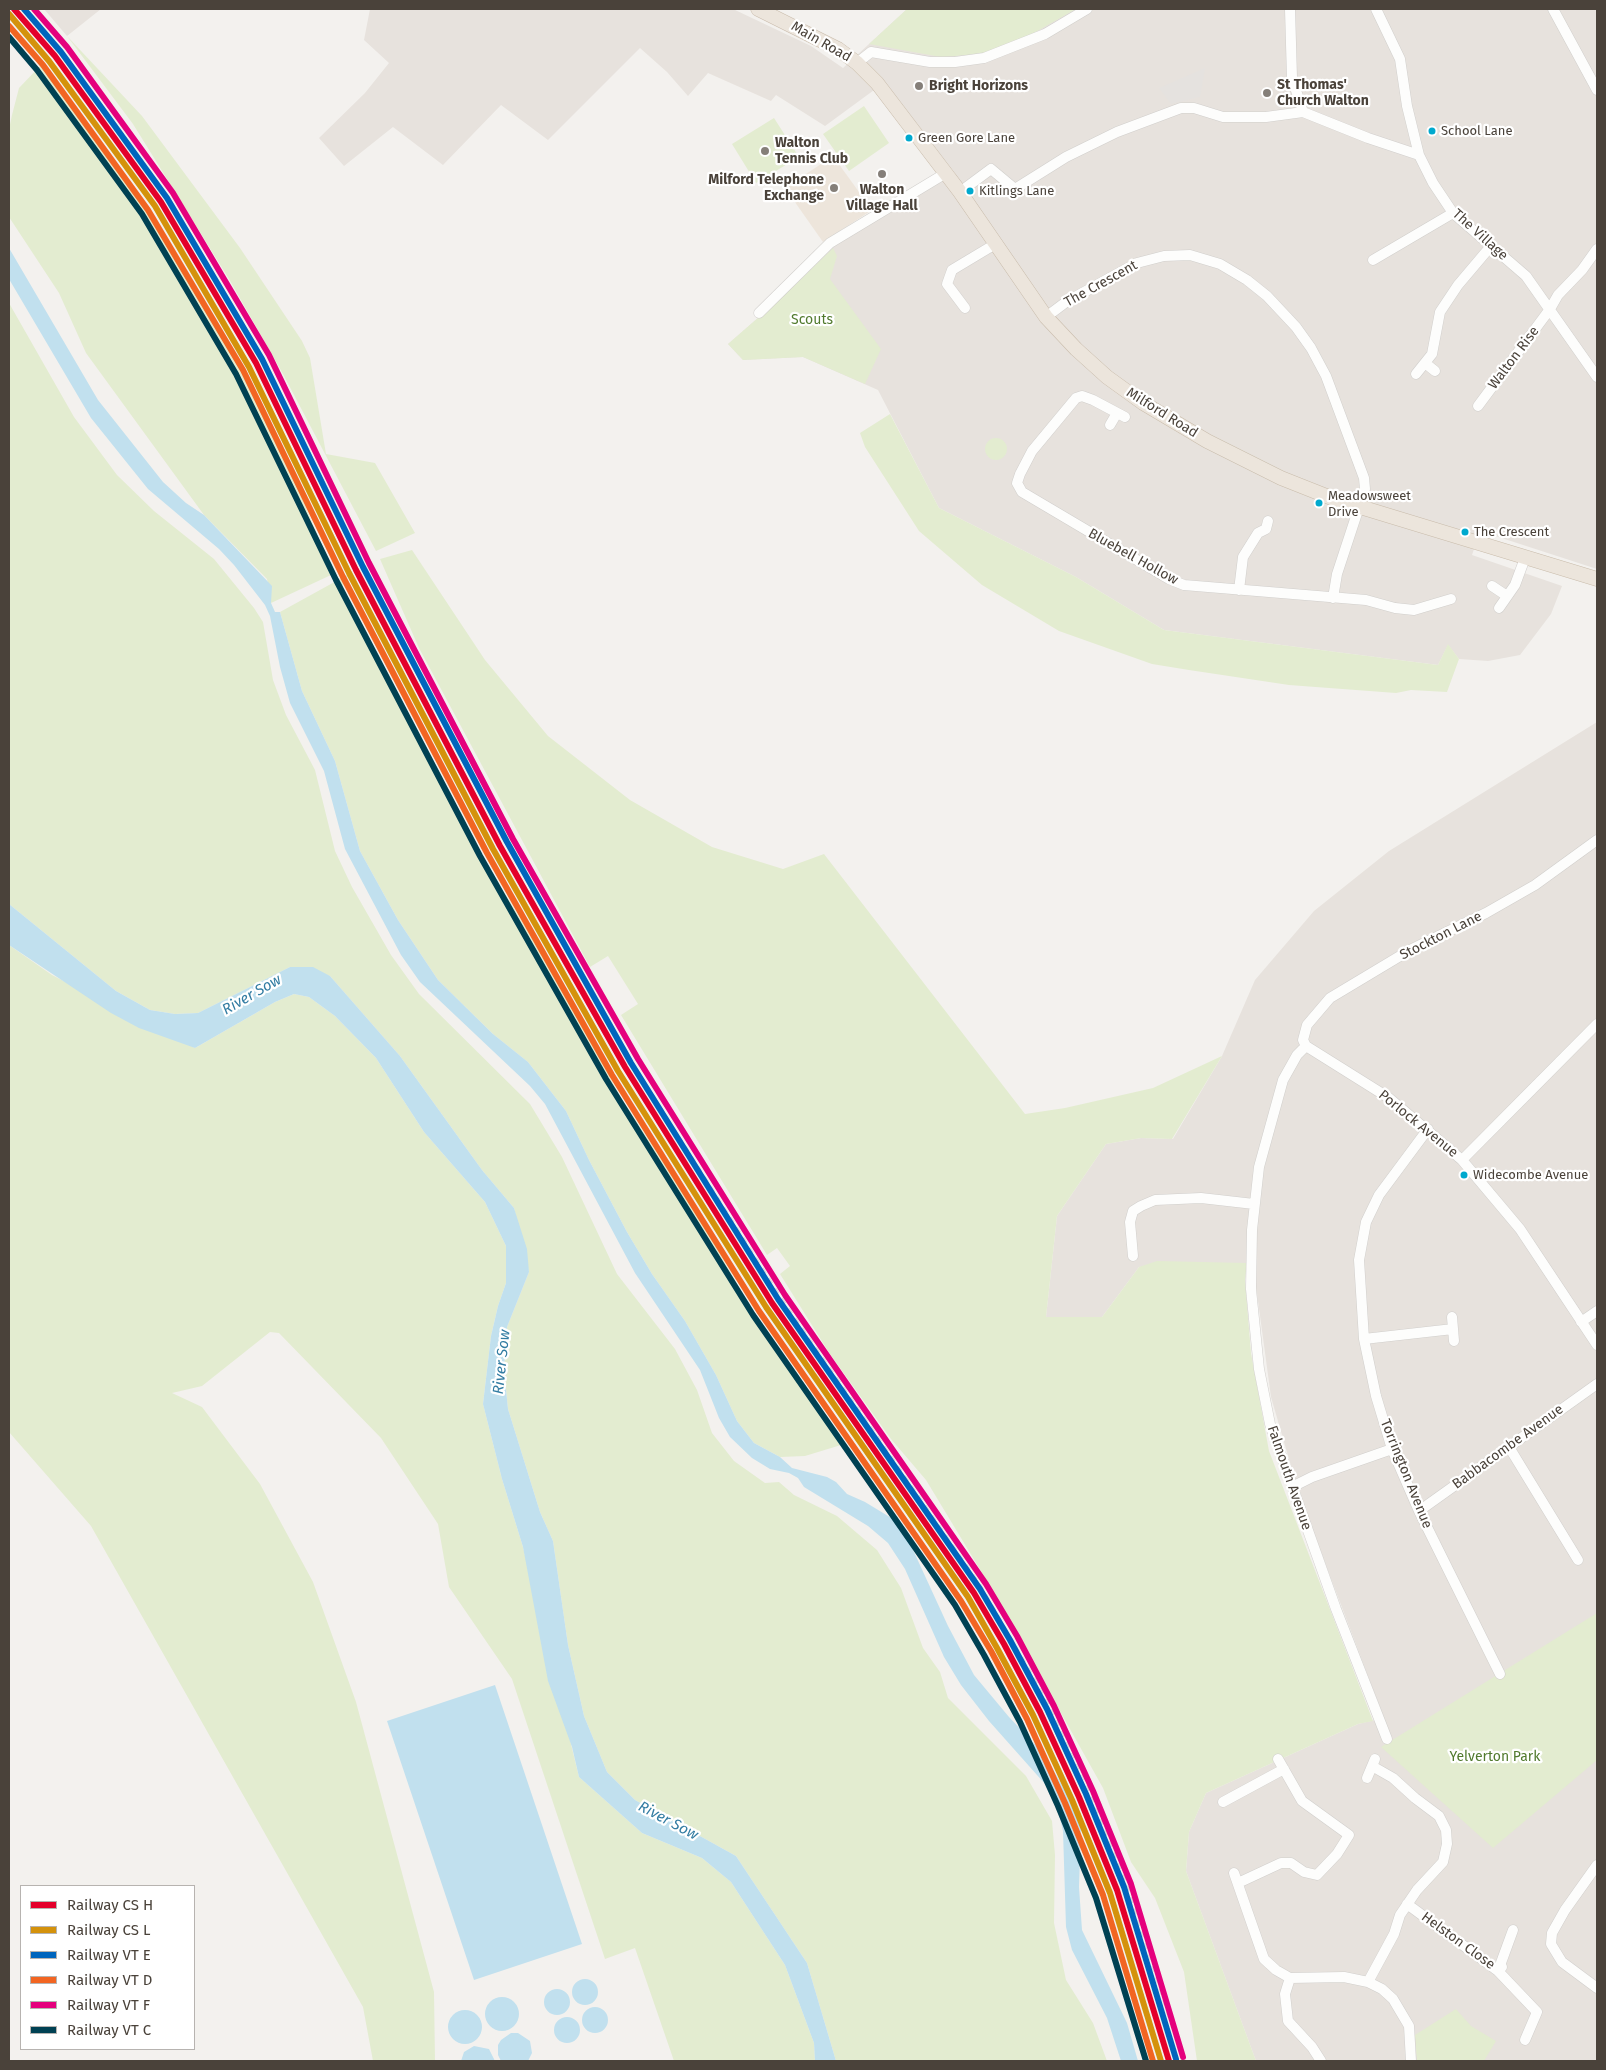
<!DOCTYPE html>
<html>
<head>
<meta charset="utf-8">
<style>
  body { margin:0 }
  #map { position:relative; width:1606px; height:2070px; overflow:hidden; background:#f3f1ee; font-family:"Fira Sans",sans-serif }
  canvas { display:block }
  .frame { position:absolute; inset:0; border:10px solid #4a423a; pointer-events:none }
  .legend { position:absolute; left:20px; top:1885px; width:175px; height:165px; box-sizing:border-box; background:#fff; border:1px solid #b7b3b0; margin:0; padding:6px 9px; list-style:none; font-size:15px; color:#4a423a }
  .legend li { display:flex; align-items:center; gap:10px; height:25px }
  .legend b { width:25px; border:1px solid #b7b3b0 }
</style>
</head>
<body>
<div id="map">
<canvas width="1606" height="2070"></canvas>
<div class="frame"></div>
<ul class="legend">
<li><b style="height:6px;background:#e4002b"></b>Railway CS H</li>
<li><b style="height:6px;background:#d4920c"></b>Railway CS L</li>
<li><b style="height:6px;background:#0065bd"></b>Railway VT E</li>
<li><b style="height:6px;background:#f26522"></b>Railway VT D</li>
<li><b style="height:6px;background:#e5007d"></b>Railway VT F</li>
<li><b style="height:6px;background:#004153"></b>Railway VT C</li>
</ul>
</div>
<script>
const g = document.querySelector('canvas').getContext('2d');
g.lineJoin = 'round';
function paint(path, color) { g.fillStyle = color; g.fill(path, 'evenodd'); }
const poly = rows => new Path2D(rows.map(r => 'M' + r).join(''));
function stroke(path, color, width, dash) { g.strokeStyle = color; g.lineWidth = width; g.lineCap = dash ? 'butt' : 'round'; g.setLineDash(dash || []); g.stroke(path); }
function write(font, color, halo, rows, align = 'center') {
  g.font = font + ' "Fira Sans",sans-serif'; g.lineWidth = 4.5; g.setLineDash([]); g.textBaseline = 'middle'; g.strokeStyle = halo; g.fillStyle = color; for (const [text, x, y, turn = 0] of rows) {
    g.save(); g.translate(x, y); g.rotate((+turn || 0) * Math.PI / 180); g.textAlign = isNaN(turn) ? turn : align; if (halo) g.strokeText(text, 0, 0); g.fillText(text, 0, 0); g.restore();
  }
}
paint(poly([
  [44,9,101,9,67,36],
  [370,9,733,9,811,46,843,68,907,9,1597,9,1597,569,1480,531,1472,555,1562,586,1551,614,1520,655,1488,661,1459,659,1448,645,1438,665,1164,630,1076,577,939,508,878,390,803,357,743,360,728,344,797,284,835,245,955,173,885,82,825,126,776,95,771,101,708,73,688,96,667,72,640,48,548,140,501,105,443,165,393,127,344,166,319,138,365,93,389,63,364,40],
  [1597,722,1597,2061,1256,2061,1186,1871,1189,1832,1206,1793,1358,1724,1384,1718,1300,1497,1271,1397,1253,1264,1139,1267,1102,1317,1046,1317,1057,1216,1106,1144,1141,1138,1173,1139,1222,1056,1255,980,1314,911,1389,851]
]), '#e7e2dd');
paint(poly([
  [833,156,872,210,823,242,785,188]
]), '#ede5db');
paint(poly([
  [907,9,1076,9,1032,34,981,54,941,57,869,44],
  [67,36,142,116,240,248,302,341,310,358,326,454,375,463,415,533,376,551,283,374,229,279,133,124],
  [41,65,107,153,196,287,245,374,282,450,331,568,331,575,271,603,267,579,204,515,86,353,59,293,9,217,9,129,12,115,19,88],
  [864,106,889,143,849,171,823,134],
  [774,118,799,157,756,183,732,144],
  [833,248,837,256,830,279,881,349,865,384,803,357,743,360,728,344,783,296],
  [9,303,74,417,117,475,154,511,214,559,254,608,263,622,273,680,286,715,315,770,335,851,352,887,391,955,419,994,530,1104,562,1157,617,1274,675,1349,697,1390,712,1433,734,1461,765,1483,779,1482,794,1495,837,1516,877,1550,901,1588,923,1648,940,1672,948,1698,1026,1776,1052,1821,1055,1855,1054,1923,1066,1980,1093,2023,1107,2061,836,2061,807,1963,736,1856,635,1800,607,1772,584,1716,568,1645,553,1541,540,1512,508,1409,504,1370,507,1327,529,1272,514,1208,482,1170,400,1056,330,976,290,967,198,1013,175,1014,150,1010,116,991,9,904],
  [890,414,939,508,1076,577,1164,630,1438,665,1448,644,1459,659,1447,692,1411,690,1396,693,1289,685,1189,670,1152,664,1059,631,982,585,919,531,865,447,860,433],
  '985 449a11 11 0 1 1 22 0a11 11 0 1 1-22 0Z',
  [412,550,485,660,548,736,630,800,712,847,783,869,824,854,1025,1114,1065,1108,1153,1088,1222,1056,1172,1139,1141,1138,1106,1144,1057,1216,1046,1317,1102,1317,1139,1267,1157,1261,1247,1263,1245,1280,1251,1353,1269,1451,1373,1721,1358,1724,1206,1793,1189,1832,1186,1871,1256,2061,1197,2061,1184,1972,1155,1898,1131,1862,1103,1788,987,1581,926,1480,891,1439,830,1354,780,1274,790,1266,777,1248,767,1255,621,1015,638,1004,608,956,590,967,419,648,380,559],
  [349,574,342,587,469,834,558,981,620,1096,702,1222,754,1314,841,1445,805,1456,780,1457,754,1443,737,1421,716,1375,685,1321,652,1274,627,1232,589,1160,566,1111,528,1062,493,1034,438,980,398,920,360,851,335,761,302,691,280,612],
  [9,945,52,975,195,1048,275,1002,294,994,309,997,335,1016,376,1058,424,1132,485,1202,506,1246,506,1283,498,1306,491,1336,483,1404,502,1479,523,1547,579,1777,642,1833,702,1858,731,1882,785,1965,814,2043,815,2061,674,2061,635,1948,605,1959,512,1679,449,1587,438,1524,381,1438,279,1333,270,1332,202,1386,172,1393,202,1407,260,1484,313,1582,356,1702,434,1992,435,2061,373,2061,363,2007,91,1526,9,1432],
  [1597,1613,1597,1760,1493,1848,1381,1747],
  [1456,2009,1471,2026,1496,2041,1484,2061,1417,2061,1415,2035]
]), '#e3ecd0');
paint(poly([
  [1205,68,1200,97,1171,104,1159,88]
]), '#e5e2df');
paint(poly([
  [9,248,98,400,163,482,186,503,204,515,272,586,271,603,275,612,280,612,302,691,335,761,360,851,398,920,438,980,493,1034,528,1062,566,1111,589,1160,627,1232,652,1274,685,1321,716,1375,737,1421,754,1443,780,1457,792,1468,827,1477,836,1482,847,1494,865,1502,893,1519,908,1539,948,1626,974,1675,1009,1717,1045,1755,1067,1794,1081,1826,1079,1887,1082,1930,1127,2023,1138,2061,1121,2061,1107,2018,1072,1950,1066,1927,1063,1831,1057,1806,1045,1784,989,1721,961,1685,944,1657,905,1569,888,1543,868,1526,804,1487,798,1478,789,1473,770,1469,752,1458,730,1437,719,1418,700,1370,635,1273,545,1104,530,1086,420,982,401,955,345,849,324,771,290,703,280,667,270,616,265,605,234,565,219,549,148,489,91,418,9,279],
  [9,904,116,991,150,1010,175,1014,198,1013,290,967,313,967,330,976,400,1056,482,1170,514,1208,527,1249,529,1272,507,1327,504,1370,508,1409,540,1512,553,1541,568,1645,584,1716,607,1772,635,1800,736,1856,807,1963,836,2061,815,2061,814,2043,785,1965,731,1882,702,1858,642,1833,579,1777,572,1747,548,1681,523,1547,502,1479,483,1404,491,1336,498,1306,506,1283,506,1246,485,1202,424,1132,376,1058,335,1016,309,997,294,994,275,1002,195,1048,139,1028,111,1013,9,945],
  [495,1685,582,1944,474,1980,387,1721],
  '572 1992a13 13 0 1 1 26 0a13 13 0 1 1-26 0Z',
  '544 2002a13 13 0 1 1 26 0a13 13 0 1 1-26 0Z',
  '485 2014a17 17 0 1 1 34 0a17 17 0 1 1-34 0Z',
  '582 2020a13 13 0 1 1 26 0a13 13 0 1 1-26 0Z',
  '448 2027a17 17 0 1 1 34 0a17 17 0 1 1-34 0Z',
  '554 2030a13 13 0 1 1 26 0a13 13 0 1 1-26 0Z',
  [511,2033,518,2033,530,2041,532,2053,528,2061,501,2061,498,2055,498,2045,501,2040],
  [474,2046,489,2049,495,2061,461,2061,464,2052]
]), '#c1e0ee');
const minor = poly([
  [1290,9,1292,78,1303,112],
  [1376,9,1400,59,1407,106,1419,155,1433,183,1453,213,1526,276,1597,377],
  [1553,9,1597,90],
  [857,63,871,52,930,62,955,62,984,58,1045,34,1087,9],
  [1303,112,1368,138,1419,155],
  [960,192,991,169,1015,189,1066,157,1117,132,1181,108,1194,108,1223,117,1266,117,1303,112],
  [1373,260,1453,213],
  [965,308,947,284,952,270,997,243],
  [759,313,830,243,946,173],
  [1046,317,1066,302,1137,263,1164,256,1190,255,1220,264,1247,280,1267,296,1296,327,1311,348,1326,376,1364,478,1365,489,1337,574,1333,598],
  [1425,363,1435,371],
  [1416,374,1432,354,1440,312,1458,285,1491,246],
  [1478,406,1550,309,1558,295,1582,270,1597,249],
  [1125,417,1093,400,1082,396,1076,398,1032,451,1020,474,1017,483,1022,492,1169,579,1184,585,1366,600,1395,608,1414,610,1451,599],
  [1110,425,1117,413],
  [1492,586,1507,596],
  [1239,590,1243,557,1258,533,1266,529,1268,521],
  [1499,608,1515,585,1525,558],
  [1306,1046,1297,1055,1283,1080,1259,1167,1252,1230,1251,1289,1259,1369,1270,1424,1336,1609,1387,1739],
  [1306,1046,1389,1098,1462,1160,1520,1229,1597,1345],
  [1306,1046,1303,1040,1307,1025,1330,998,1410,950,1486,913,1535,885,1597,840],
  [1428,1129,1379,1195,1366,1222,1359,1260,1364,1339,1376,1396,1392,1449,1419,1511,1500,1674],
  [1462,1160,1597,1024],
  [1133,1256,1130,1222,1133,1211,1141,1206,1155,1200,1201,1198,1254,1204],
  [1452,1317,1454,1341],
  [1581,1322,1597,1311],
  [1364,1339,1453,1329],
  [1509,1447,1578,1560],
  [1292,1487,1312,1477,1392,1449],
  [1419,1511,1597,1384],
  [1367,1778,1375,1759],
  [1223,1802,1284,1769],
  [1597,1865,1565,1910,1552,1933,1551,1944,1562,1962,1597,1988],
  [1234,1873,1264,1959,1276,1970,1290,1978,1344,1977,1368,1982,1382,1989,1393,1999,1409,2026,1411,2061],
  [1238,1883,1281,1863,1291,1863,1304,1872,1317,1875,1337,1854,1349,1835,1302,1801,1278,1759],
  [1407,1904,1498,1971,1502,1967],
  [1513,1930,1498,1971,1537,2012,1525,2040],
  [1290,1978,1285,1994,1288,2021,1312,2047,1321,2061],
  [1368,1982,1394,1934,1400,1915,1417,1890,1443,1862,1447,1844,1446,1830,1439,1816,1415,1798,1393,1778,1372,1766]
]);
const highway = poly([
  [758,9,838,49,857,63,877,83,960,192,1046,317,1076,349,1107,377,1143,403,1207,441,1281,478,1334,499,1597,579]
]);
stroke(minor, '#d1cfcc', 11);
stroke(highway, '#c9bcab', 15);
stroke(minor, '#fdfdfc', 10);
stroke(highway, '#ece5dc', 14);
stroke(poly([
  [22,9,60,52,115,124,167,198,262,359,363,567,506,843,632,1063,781,1298,980,1585,1050,1706,1087,1784,1127,1885,1183,2061],
  [660,1124,721,1218]
]), '#dbdbda', 3, [6, 6]);
stroke(poly([
  [14,9,55,56,161,202,256,363,356,570,500,846,625,1067,772,1303,974,1593,1004,1644,1040,1712,1079,1797,1117,1890,1169,2061]
]), '#e4002b', 6);
stroke(poly([
  [9,14,49,61,155,206,249,367,349,573,493,849,618,1071,766,1307,968,1597,997,1648,1033,1715,1072,1800,1110,1893,1161,2061]
]), '#d4920c', 6);
stroke(poly([
  [24,9,61,52,167,198,262,359,363,567,507,842,631,1063,778,1299,980,1589,1010,1640,1047,1709,1086,1794,1124,1887,1176,2059]
]), '#0065bd', 6);
stroke(poly([
  [9,26,43,65,148,210,243,370,343,577,487,853,612,1075,759,1311,961,1601,991,1651,1027,1719,1065,1803,1103,1895,1153,2061]
]), '#f26522', 6);
stroke(poly([
  [34,9,67,47,173,193,269,355,369,563,513,839,638,1059,785,1295,986,1584,1017,1636,1054,1706,1093,1791,1131,1884,1183,2057]
]), '#e5007d', 6);
stroke(poly([
  [9,37,37,70,142,214,236,374,336,580,480,856,606,1079,753,1315,955,1605,984,1655,1020,1722,1058,1806,1096,1898,1146,2061]
]), '#004153', 6);
for (const [x, y, r, color] of [
  [919,86,5,"#857f79"],
  [1267,93,5,"#857f79"],
  [1432,131,4.5,"#00a9ce"],
  [909,138,4.5,"#00a9ce"],
  [765,151,5,"#857f79"],
  [882,174,5,"#857f79"],
  [834,188,5,"#857f79"],
  [970,191,4.5,"#00a9ce"],
  [1319,503,4.5,"#00a9ce"],
  [1465,532,4.5,"#00a9ce"],
  [1464,1175,4.5,"#00a9ce"]
]) { const dot = new Path2D(); dot.arc(x, y, r, 0, 2 * Math.PI); g.fillStyle = color; g.fill(dot); stroke(dot, '#fff', 2); }
write('13px', '#4a423a', '#fff', [
  ["School Lane",1441,131],
  ["Green Gore Lane",918,138],
  ["Kitlings Lane",979,191],
  ["Meadowsweet",1328,496],
  ["Drive",1328,512],
  ["The Crescent",1474,532],
  ["Widecombe Avenue",1473,1175]
], 'left');
write('14px', '#4a423a', '#fff', [
  ["Main Road",821,42,30],
  ["The Village",1480,235,42],
  ["The Crescent",1101,284,-29],
  ["Walton Rise",1514,358,-53],
  ["Milford Road",1162,413,32],
  ["Bluebell Hollow",1133,557,29],
  ["Stockton Lane",1441,936,-27],
  ["Porlock Avenue",1418,1124,39],
  ["Babbacombe Avenue",1508,1447,-36],
  ["Torrington Avenue",1406,1474,68],
  ["Falmouth Avenue",1289,1478,71],
  ["Helston Close",1458,1941,36]
]);
write('bold 14px', '#4a423a', '#fff', [
  ["St Thomas'",1277,85],
  ["Church Walton",1277,101],
  ["Bright Horizons",929,86],
  ["Walton",775,143],
  ["Tennis Club",775,159],
  ["Milford Telephone",824,180,"right"],
  ["Exchange",824,196,"right"],
  ["Walton",882,190,"center"],
  ["Village Hall",882,206,"center"]
], 'left');
write('14px', '#517a2e', '#fff', [
  ["Scouts",812,320],
  ["Yelverton Park",1495,1757]
]);
write('italic 15px', '#327ca2', '#fff', [
  ["River Sow",252,995,-30],
  ["River Sow",502,1362,-84],
  ["River Sow",668,1821,28]
]);
</script>
</body>
</html>
